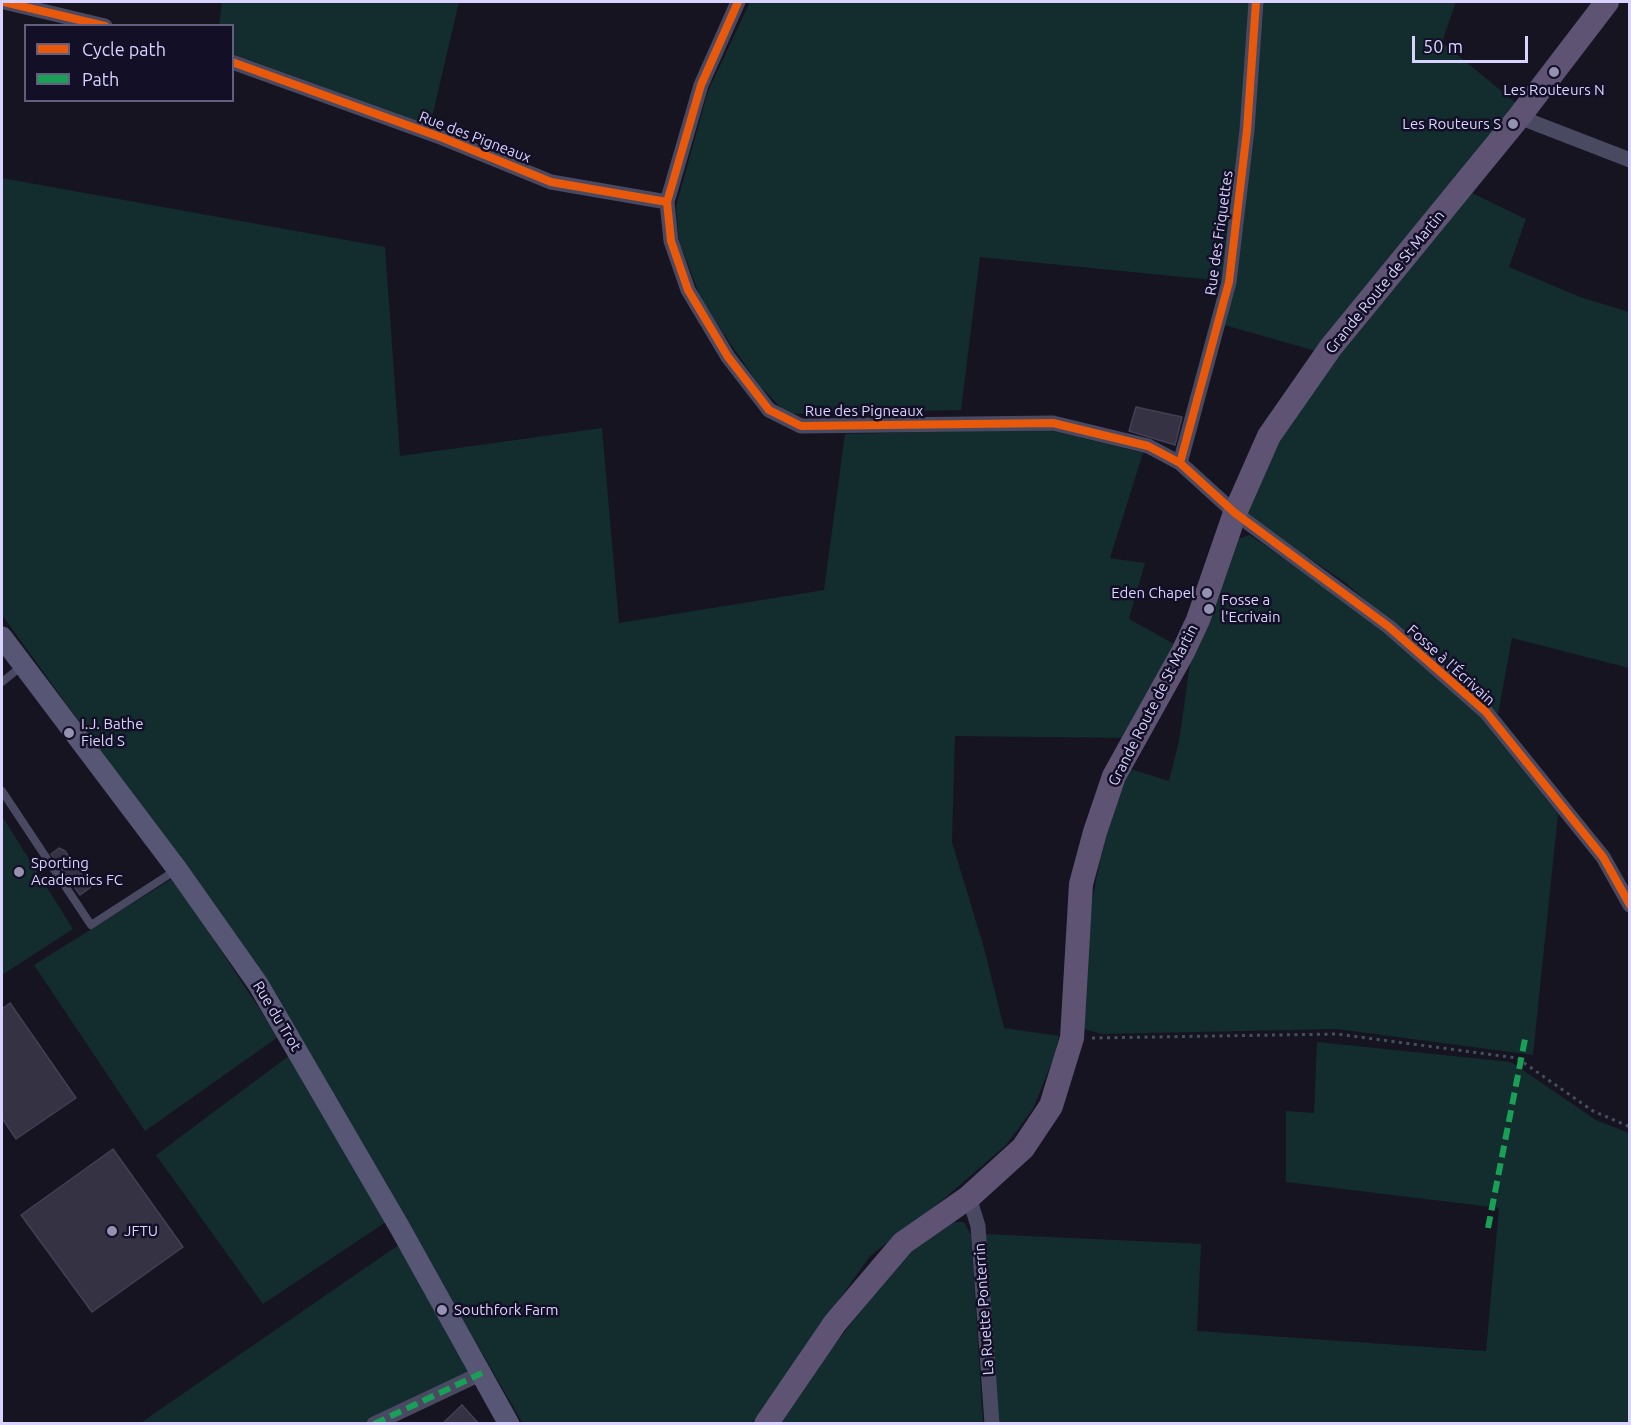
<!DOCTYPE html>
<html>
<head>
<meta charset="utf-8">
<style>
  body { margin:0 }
  #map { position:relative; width:1631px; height:1425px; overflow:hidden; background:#161421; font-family:Ubuntu,sans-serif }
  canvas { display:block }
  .frame { position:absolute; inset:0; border:3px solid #d9d4ff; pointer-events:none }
  .legend { position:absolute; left:24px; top:24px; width:210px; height:78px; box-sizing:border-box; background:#130f26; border:2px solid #625e7d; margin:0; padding:8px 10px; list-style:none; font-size:18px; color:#d9d4ff }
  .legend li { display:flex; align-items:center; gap:12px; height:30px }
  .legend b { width:30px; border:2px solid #625e7d }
  .scale { position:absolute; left:1412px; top:36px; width:116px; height:27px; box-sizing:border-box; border:3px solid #d9d4ff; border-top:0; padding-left:8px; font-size:18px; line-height:21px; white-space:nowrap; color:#d9d4ff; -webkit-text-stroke:4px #130f26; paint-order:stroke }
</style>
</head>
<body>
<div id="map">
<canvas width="1631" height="1425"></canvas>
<div class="frame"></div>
<ul class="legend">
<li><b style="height:8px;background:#e8590c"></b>Cycle path</li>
<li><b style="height:8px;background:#1a9f57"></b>Path</li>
</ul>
<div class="scale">50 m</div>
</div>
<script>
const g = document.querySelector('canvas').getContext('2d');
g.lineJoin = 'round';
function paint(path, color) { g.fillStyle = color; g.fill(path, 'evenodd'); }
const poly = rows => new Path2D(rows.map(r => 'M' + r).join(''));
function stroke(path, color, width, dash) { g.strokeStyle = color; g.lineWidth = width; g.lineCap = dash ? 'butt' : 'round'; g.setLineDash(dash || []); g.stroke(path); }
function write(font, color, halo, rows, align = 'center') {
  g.font = font + ' Ubuntu,sans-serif'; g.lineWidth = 5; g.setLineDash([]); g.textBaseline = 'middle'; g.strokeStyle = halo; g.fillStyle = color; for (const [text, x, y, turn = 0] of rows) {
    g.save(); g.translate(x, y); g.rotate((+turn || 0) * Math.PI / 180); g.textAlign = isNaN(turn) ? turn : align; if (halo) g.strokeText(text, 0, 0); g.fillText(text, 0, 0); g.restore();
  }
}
paint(poly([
  [222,2,459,2,430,126,233,54,232,26,219,26],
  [750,2,1251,2,1235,191,1223,281,980,257,961,410,787,414,759,385,703,304,679,241,676,206,708,91],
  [1263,2,1456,2,1442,42,1517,104,1316,351,1224,325],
  [2,178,385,247,400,456,602,428,619,623,824,590,845,434,1046,429,1143,453,1110,558,1145,563,1129,619,1174,644,1125,738,955,736,952,842,984,948,1004,1028,1059,1036,1054,1057,1033,1109,1006,1145,945,1198,870,1256,752,1423,523,1424,270,985,2,615],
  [1470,192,1526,219,1509,267,1580,297,1629,312,1629,668,1512,638,1498,714,1343,581,1245,515,1293,414],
  [1250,535,1363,614,1480,716,1558,814,1533,1055,1337,1029,1102,1034,1084,1029,1088,924,1106,827,1127,768,1169,781,1179,741,1190,664,1237,539],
  [2,816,73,929,2,975],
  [173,878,278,1037,145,1131,34,965],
  [1317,1042,1511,1062,1596,1120,1629,1133,1629,1423,999,1423,986,1234,1201,1244,1197,1331,1486,1351,1499,1208,1286,1182,1286,1111,1314,1113],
  [290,1055,386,1222,263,1304,156,1155],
  [950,1222,964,1222,971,1235,983,1423,782,1424,775,1419,910,1250],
  [400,1244,469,1371,459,1379,366,1423,139,1424]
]), '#132c2d');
const building = poly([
  [1136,407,1182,417,1175,445,1129,431,1136,407],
  [59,848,65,851,91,887,80,895,51,854,59,848],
  [10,1003,76,1098,16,1139,2,1118,2,1009,10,1003],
  [113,1149,183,1247,92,1312,21,1215,113,1149],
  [462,1405,479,1424,442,1424,462,1405]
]);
paint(building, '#343243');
stroke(building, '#433f54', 1.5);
stroke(poly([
  [1092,1038,1337,1034,1517,1058,1593,1111,1630,1127]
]), '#44505f', 3, [3, 4.5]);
stroke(poly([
  [2,682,22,666],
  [2,791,91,925,176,870]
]), '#4a4962', 8);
stroke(poly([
  [4,2,105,26],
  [232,62,443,138,551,182,667,202,671,241,688,290,728,357,769,410,801,426,1053,423,1148,446,1180,463,1235,513,1389,627,1486,712,1603,857,1630,905],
  [1519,117,1630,160],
  [667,202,701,85,738,2],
  [1180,463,1229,282,1247,130,1256,2],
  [969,1197,978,1226,992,1424],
  [374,1424,482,1373]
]), '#4a4962', 15);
stroke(poly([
  [2,637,177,869,258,984,400,1228,509,1424]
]), '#575674', 21);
stroke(poly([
  [766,1424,835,1323,903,1243,969,1197,1023,1148,1051,1106,1072,1038,1081,884,1095,832,1114,776,1183,652,1198,620,1235,513,1269,436,1331,347,1519,117,1607,2]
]), '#5e5373', 24);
stroke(poly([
  [1488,1228,1526,1034],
  [374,1424,482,1373]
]), '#1a9f57', 6, [12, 6]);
stroke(poly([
  [4,2,105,26],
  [232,62,443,138,551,182,667,202,671,241,688,290,728,357,769,410,801,426,1053,423,1148,446,1180,463,1235,513,1389,627,1486,712,1603,857,1630,905],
  [667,202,701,85,738,2],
  [1180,463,1229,282,1247,130,1256,2]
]), '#e8590c', 8);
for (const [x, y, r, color] of [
  [1554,72,6,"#9591b1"],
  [1513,124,6,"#9591b1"],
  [1207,593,6,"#9591b1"],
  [1209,609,6,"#9591b1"],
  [69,733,6,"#9591b1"],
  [19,872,6,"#9591b1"],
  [112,1231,6,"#9591b1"],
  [442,1310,6,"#9591b1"]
]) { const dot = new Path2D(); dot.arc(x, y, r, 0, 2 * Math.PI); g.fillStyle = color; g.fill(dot); stroke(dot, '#130f26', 2); }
write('15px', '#d9d4ff', '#130f26', [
  ["Les Routeurs N",1554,90,"center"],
  ["Les Routeurs S",1501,124,"right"],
  ["Eden Chapel",1195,593,"right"],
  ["Fosse a",1221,600],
  ["l'Ecrivain",1221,617],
  ["I.J. Bathe",81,724],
  ["Field S",81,741],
  ["Sporting",31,863],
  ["Academics FC",31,880],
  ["JFTU",124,1231],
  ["Southfork Farm",454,1310]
], 'left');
write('15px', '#d9d4ff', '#130f26', [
  ["Rue des Pigneaux",475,137,21],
  ["Rue des Friquettes",1219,233,-82],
  ["Grande Route de St Martin",1385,282,-51],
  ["Rue des Pigneaux",864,411],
  ["Fosse à l'Écrivain",1451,665,42],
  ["Grande Route de St Martin",1153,705,-63],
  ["Rue du Trot",277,1016,59],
  ["La Ruette Ponterrin",984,1309,-94]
]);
</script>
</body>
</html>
